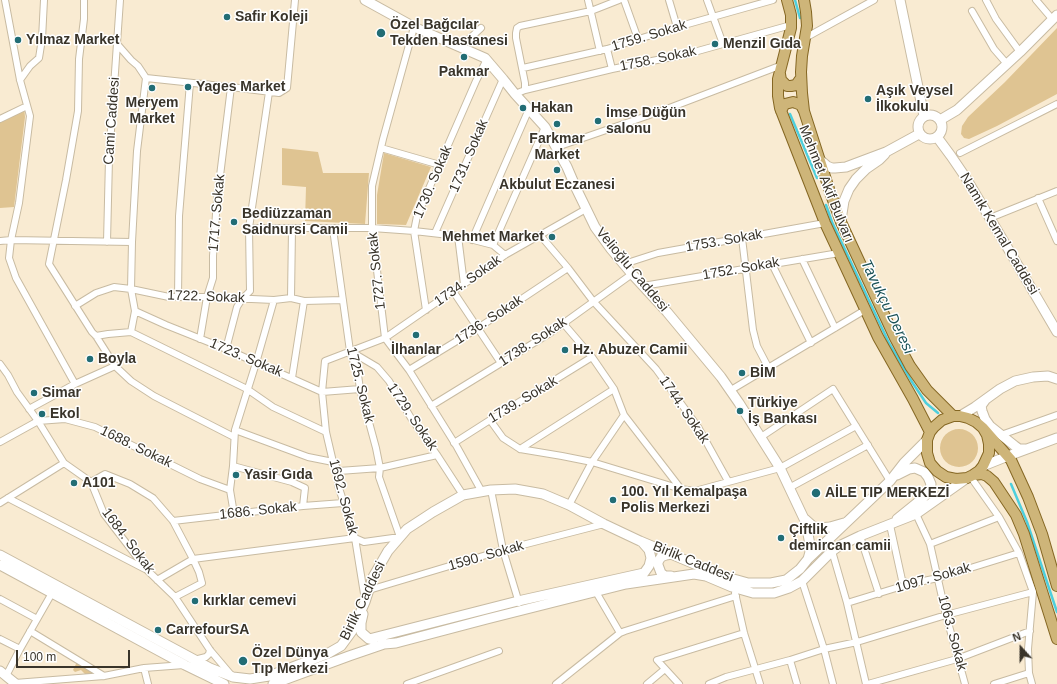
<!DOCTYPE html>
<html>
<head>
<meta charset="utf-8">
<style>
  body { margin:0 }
  #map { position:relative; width:1057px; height:684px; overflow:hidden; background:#f9ebd2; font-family:Arial,sans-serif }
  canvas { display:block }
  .north { position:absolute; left:1001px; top:628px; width:40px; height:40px; -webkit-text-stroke:3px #fff; paint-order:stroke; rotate:339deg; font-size:11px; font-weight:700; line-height:16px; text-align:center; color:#39342a }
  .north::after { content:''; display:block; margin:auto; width:14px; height:18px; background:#39342a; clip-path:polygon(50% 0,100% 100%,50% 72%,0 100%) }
  .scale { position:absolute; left:16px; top:650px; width:114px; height:18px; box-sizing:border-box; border:2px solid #39342a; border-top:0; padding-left:5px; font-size:12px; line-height:14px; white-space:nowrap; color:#39342a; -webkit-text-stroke:3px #fff; paint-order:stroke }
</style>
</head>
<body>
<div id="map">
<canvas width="1057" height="684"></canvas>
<div class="north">N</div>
<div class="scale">100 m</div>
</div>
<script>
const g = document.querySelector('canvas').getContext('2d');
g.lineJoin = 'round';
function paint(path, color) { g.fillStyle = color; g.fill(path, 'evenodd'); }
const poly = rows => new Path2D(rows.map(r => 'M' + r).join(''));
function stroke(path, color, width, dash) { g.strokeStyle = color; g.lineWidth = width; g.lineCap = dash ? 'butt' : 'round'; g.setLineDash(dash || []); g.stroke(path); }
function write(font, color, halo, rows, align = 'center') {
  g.font = font + ' Arial,sans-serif'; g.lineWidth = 3; g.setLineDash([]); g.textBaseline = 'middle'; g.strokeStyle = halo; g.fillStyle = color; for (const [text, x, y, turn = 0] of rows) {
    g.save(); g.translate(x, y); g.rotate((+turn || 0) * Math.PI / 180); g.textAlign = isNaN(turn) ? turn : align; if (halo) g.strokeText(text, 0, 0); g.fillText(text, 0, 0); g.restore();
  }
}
paint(poly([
  [1057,28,1057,94,997,126,969,139,964,138,961,134,962,126,968,117,1005,82],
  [24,106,25,117,14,207,0,208,0,118],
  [282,148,318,152,323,173,369,173,365,224,305,221,306,187,282,185],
  [384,153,431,167,406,225,377,224,377,195],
  '940 448a19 19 0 1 1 38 0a19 19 0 1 1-38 0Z',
  [77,662,91,671,92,674,85,674,81,670,75,672,73,670]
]), '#dfc492');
stroke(poly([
  [795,0,800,18],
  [790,114,817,178],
  [826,205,832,222,889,343,912,382,926,403,938,413],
  [1011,484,1027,522,1057,612]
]), '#4ecfdd', 2.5);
const street = poly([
  [5,0,20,80,30,116,19,203,11,240,9,258,16,278,75,384],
  [84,0,84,19,79,59,78,111,66,180,49,264,92,332,96,336,115,366,131,381,154,396,234,437],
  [588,0,600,51],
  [624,0,638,39],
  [669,0,677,27],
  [707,0,723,44],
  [986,0,996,19,1020,52],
  [1036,0,1053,20],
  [972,11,994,49,1007,64],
  [414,27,383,139,372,186,372,228,385,338,409,370,457,447,482,492],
  [805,38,874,0],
  [117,44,131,60,138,66,146,78,137,151,132,242,131,289,135,311,131,332,247,389,273,407,326,432],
  [459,46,468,40,481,28],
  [607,49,612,69],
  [523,68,607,49,677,27,773,0],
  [146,78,231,87,279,93,287,88,295,0],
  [20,80,30,66,39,58,42,39,44,0],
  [525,90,525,83,516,38,516,33,517,28,520,26,591,11,619,0],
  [515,94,525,90,612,69,687,54,791,25],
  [0,119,27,106],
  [557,147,664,110,782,65],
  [381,148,440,165],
  [960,153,1057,104],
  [1038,198,1057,241],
  [990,218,1057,191],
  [249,228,372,228,414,231,458,236,493,245,505,255],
  [435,233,503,79],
  [540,235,568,268,593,301,656,369,698,427,728,481],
  [458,236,464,284],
  [742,238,753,330,757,346,768,367],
  [472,240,529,109],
  [0,241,11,240,132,242],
  [107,242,109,159,120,0],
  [493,245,545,127],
  [802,259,835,328],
  [624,264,658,253,825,223],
  [772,264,811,343],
  [643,286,839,253],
  [453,291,501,363],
  [178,297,179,216,190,83],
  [291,298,292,229],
  [75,306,96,293,114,287,131,289,169,297,207,297,274,300,291,298,304,301,343,300],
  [426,310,414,231,417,216,476,81,486,61],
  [135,311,166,325,226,349,322,392,360,389],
  [563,323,592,357,614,389,624,415,681,489],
  [96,336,108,334,131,332],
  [200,339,207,297,213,278,213,256,217,200,231,87],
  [226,349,237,307,242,299,250,291,249,228,269,92],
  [350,351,377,367,389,381,411,418,437,455,463,495],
  [0,364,8,375,17,392,38,421,64,463,91,482,104,514,147,570,175,597,210,650,232,676],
  [409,370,478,328,568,268],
  [292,378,304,301],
  [731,390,865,310],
  [431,406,550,333,632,274],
  [29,409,75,384,115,366],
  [490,420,503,438,520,449,562,456,592,462,681,489,695,491,780,468,856,426],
  [235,430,308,457,333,462],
  [1001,435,1057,415],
  [761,437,833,389,890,481],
  [0,442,38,421,65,419,95,427,200,479,230,490],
  [454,443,490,420,592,357],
  [520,449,614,389],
  [233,466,292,482,305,488,303,506],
  [339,471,380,468,437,455],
  [970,476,999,517,1019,553,1033,592,1028,649,1029,673,1032,684],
  [91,482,105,474,130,484,153,498,173,521,193,559,355,538,364,542,400,537,379,477,380,468,376,448,360,389,358,375,350,351,333,229],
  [789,488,868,445],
  [491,490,503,550,519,603],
  [8,498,145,569],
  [0,503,64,463],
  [569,505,592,462,624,415],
  [234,514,230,490,233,466,235,430,256,363,274,300],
  [916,514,930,544,946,615,965,684],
  [173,521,303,506,343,503],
  [890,525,902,580,909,584],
  [860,536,879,594],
  [930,544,999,517],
  [832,551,847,603,866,684],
  [157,580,193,559,199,572,202,583,175,597],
  [802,581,824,649,833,684],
  [369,590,503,550,604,524],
  [596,592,620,633],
  [735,593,744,633,760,684],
  [0,599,37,619],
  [365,600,355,538,338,485,339,471,333,462,326,432,322,392,325,361,385,338,453,291,464,284,505,255,586,209],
  [847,603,909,584,938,578,1019,553],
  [30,631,104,676],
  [0,639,20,649],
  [194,660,206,657,209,654,210,650],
  [790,660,797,684],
  [144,668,148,684],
  [6,676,20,649,52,593],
  [15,683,104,676,144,668,184,665],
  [407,684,499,651],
  [556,684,620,633,625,631,736,596],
  [647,684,665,669],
  [679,684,657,660,744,633],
  [709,684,726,677,790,660,824,649,857,642,946,615,1033,592],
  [868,684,957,659,1030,631],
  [994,684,1029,673]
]);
const secondary = poly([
  [365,0,414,27,485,58,503,79,515,94,545,127,567,167,576,188,595,227,611,249,632,274,667,312,721,377,739,403,780,468,806,523,810,545,810,552,808,559],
  [900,0,924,116],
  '918 127a12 12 0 1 1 24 0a12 12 0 1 1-24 0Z',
  [940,120,957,110,1020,52,1057,15],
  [937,137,951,156,966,178,1013,257,1057,332],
  [819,159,827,166,832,168,835,168,846,167,886,152,919,134],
  [841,220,844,201,849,189,856,179,866,169,879,160,885,154],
  [986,399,981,406,982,411,985,419,990,426,1015,446,1019,449,1025,449],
  [960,416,975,407,1000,389,1015,381,1033,377,1048,376,1057,379],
  [983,466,1008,456,1057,438],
  [897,475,909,469,915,468,924,472,928,477,931,484,929,491,923,498,897,519],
  [805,519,814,527,819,528,830,527,844,523],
  [0,555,210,668,233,677,250,679,269,676,327,654,341,646,352,631,365,602,373,577,388,551,407,529,433,512,463,495,491,490,515,489,543,494,569,505,604,524,640,541,723,576,748,583,771,583,786,580,800,569,808,559,890,481,904,463,927,440],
  [0,565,185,665,224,684],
  [671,576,665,576,661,573,658,565,658,562,661,557,666,555,672,554],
  [363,614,361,623,361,632,369,639,373,640],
  [369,639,518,601,644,573,649,566,651,558,649,550,642,542],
  [0,671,16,684],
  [273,684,349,656,384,644,396,643,487,619,626,584,694,574,706,576,732,587,753,593,774,593,789,588,802,581,832,551,839,546,860,536,916,514,967,478]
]);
const primary = poly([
  [787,0,791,15,791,28,778,79,778,96,780,108,825,223,839,253,878,337,913,399,930,432],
  [804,0,806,12,807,26,802,56,801,72,802,93,804,111,830,192,841,222,895,338,910,366,927,390,953,416],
  [780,74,781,80,787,86,791,86,796,85,801,78],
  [781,111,783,107,785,104,793,102,796,103,801,105,804,111],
  [983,428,987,435,989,444,989,453,983,466,979,471,973,475,967,478,956,479,946,477,937,471,930,463,927,453,927,440,930,432,934,427,942,420,953,416,960,416,968,418,976,422,983,428,1011,460,1028,497,1042,534,1057,586],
  [973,475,982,474,987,476,994,482,1016,515,1024,534,1057,639]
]);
stroke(street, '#c8bba2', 8);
stroke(secondary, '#c8bba2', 11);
stroke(primary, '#856723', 12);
stroke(street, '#fff', 6);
stroke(secondary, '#fff', 9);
stroke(primary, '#ceb579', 10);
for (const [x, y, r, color] of [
  [227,17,4,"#226d75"],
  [381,33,5,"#226d75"],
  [18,40,4,"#226d75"],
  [715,44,4,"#226d75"],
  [464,57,4,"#226d75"],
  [188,87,4,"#226d75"],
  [152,88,4,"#226d75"],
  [868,99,4,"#226d75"],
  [523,108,4,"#226d75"],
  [598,121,4,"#226d75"],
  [557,124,4,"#226d75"],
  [557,170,4,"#226d75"],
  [234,222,4,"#226d75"],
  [552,237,4,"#226d75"],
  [416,335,4,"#226d75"],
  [565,350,4,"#226d75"],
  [90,359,4,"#226d75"],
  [742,373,4,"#226d75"],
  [34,393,4,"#226d75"],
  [740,411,4,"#226d75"],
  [42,414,4,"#226d75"],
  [236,475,4,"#226d75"],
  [74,483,4,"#226d75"],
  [816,493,5,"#226d75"],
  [613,500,4,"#226d75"],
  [781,538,4,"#226d75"],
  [195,601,4,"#226d75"],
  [158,630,4,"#226d75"],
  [243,661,5,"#226d75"]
]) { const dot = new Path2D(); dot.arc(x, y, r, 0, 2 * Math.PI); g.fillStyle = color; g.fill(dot); stroke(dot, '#fff', 1.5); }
write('bold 14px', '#39342a', '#fff', [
  ["Safir Koleji",235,17],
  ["Özel Bağcılar",390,25],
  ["Tekden Hastanesi",390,41],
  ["Yılmaz Market",26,40],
  ["Menzil Gıda",723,44],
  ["Pakmar",464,72,"center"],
  ["Yages Market",196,87],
  ["Aşık Veysel",876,91],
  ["İlkokulu",876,107],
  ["Meryem",152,103,"center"],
  ["Market",152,119,"center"],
  ["Hakan",531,108],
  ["İmse Düğün",606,113],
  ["salonu",606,129],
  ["Farkmar",557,139,"center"],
  ["Market",557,155,"center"],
  ["Akbulut Eczanesi",557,185,"center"],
  ["Bediüzzaman",242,214],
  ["Saidnursi Camii",242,230],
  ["Mehmet Market",544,237,"right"],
  ["İlhanlar",416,350,"center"],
  ["Hz. Abuzer Camii",573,350],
  ["Boyla",98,359],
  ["BİM",750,373],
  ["Simar",42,393],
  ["Türkiye",748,403],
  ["İş Bankası",748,419],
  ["Ekol",50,414],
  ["Yasir Gıda",244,475],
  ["A101",82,483],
  ["100. Yıl Kemalpaşa",621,492],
  ["Polis Merkezi",621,508],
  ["AİLE TIP MERKEZİ",825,493],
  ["Çiftlik",789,530],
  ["demircan camii",789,546],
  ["kırklar cemevi",203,601],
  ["CarrefourSA",166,630],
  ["Özel Dünya",252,653],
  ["Tıp Merkezi",252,669]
], 'left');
write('14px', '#39342a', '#fff', [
  ["1759. Sokak",649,36,-17],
  ["1758. Sokak",658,59,-12],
  ["Cami Caddesi",112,121,-86],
  ["1731. Sokak",469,156,-67],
  ["1730. Sokak",433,182,-67],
  ["Mehmet Akif Bulvarı",826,184,68],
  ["1717. Sokak",217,213,-85],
  ["Namık Kemal Caddesi",999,234,59],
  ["1753. Sokak",724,241,-10],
  ["1752. Sokak",741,269,-10],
  ["Velioğlu Caddesi",632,270,50],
  ["1727. Sokak",377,271,-96],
  ["1734. Sokak",468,281,-35],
  ["1722. Sokak",206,297,2],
  ["1736. Sokak",489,320,-33],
  ["1738. Sokak",533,342,-33],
  ["1723. Sokak",246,358,23],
  ["1725. Sokak",360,385,76],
  ["1739. Sokak",523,400,-31],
  ["1744. Sokak",684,410,56],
  ["1729. Sokak",412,417,56],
  ["1688. Sokak",136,447,26],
  ["1692. Sokak",343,497,75],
  ["1686. Sokak",258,511,-6],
  ["1684. Sokak",128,541,53],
  ["1590. Sokak",486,556,-16],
  ["Birlik Caddesi",693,562,22],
  ["1097. Sokak",933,578,-16],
  ["Birlik Caddesi",363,601,-64],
  ["1063. Sokak",952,633,75]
]);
write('italic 15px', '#1b5257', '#fff', [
  ["Tavukçu Deresi",887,307,64]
]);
</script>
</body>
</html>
